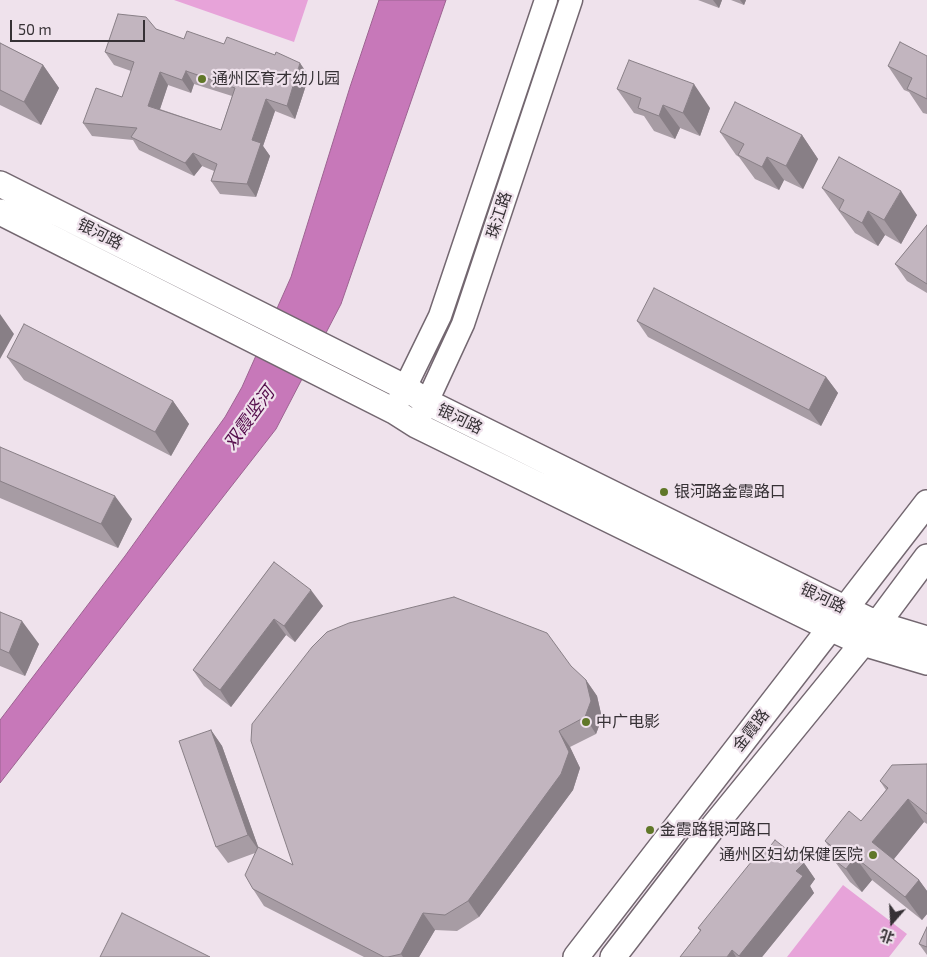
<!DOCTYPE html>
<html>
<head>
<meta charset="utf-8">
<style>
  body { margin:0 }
  #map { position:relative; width:927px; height:957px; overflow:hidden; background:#efe2ec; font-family:"Exo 2","Noto Sans SC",sans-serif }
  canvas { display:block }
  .north { position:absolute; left:867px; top:897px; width:50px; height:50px; -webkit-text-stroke:4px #efe2ec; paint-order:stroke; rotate:199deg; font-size:14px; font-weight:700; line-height:20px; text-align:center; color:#363135 }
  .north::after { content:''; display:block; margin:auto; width:18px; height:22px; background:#363135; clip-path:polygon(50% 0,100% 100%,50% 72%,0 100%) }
  .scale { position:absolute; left:10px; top:20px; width:135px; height:22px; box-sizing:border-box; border:2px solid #363135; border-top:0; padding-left:6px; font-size:15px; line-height:18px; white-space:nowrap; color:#363135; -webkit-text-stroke:4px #efe2ec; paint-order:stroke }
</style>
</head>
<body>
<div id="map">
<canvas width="927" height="957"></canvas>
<div class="north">北</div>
<div class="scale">50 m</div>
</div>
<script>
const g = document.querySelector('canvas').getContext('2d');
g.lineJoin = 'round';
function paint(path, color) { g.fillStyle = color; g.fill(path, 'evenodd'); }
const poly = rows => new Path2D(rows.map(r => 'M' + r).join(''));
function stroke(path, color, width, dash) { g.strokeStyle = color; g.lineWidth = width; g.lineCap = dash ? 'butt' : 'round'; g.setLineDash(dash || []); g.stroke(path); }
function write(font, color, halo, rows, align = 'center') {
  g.font = font + ' "Exo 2","Noto Sans SC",sans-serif'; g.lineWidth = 4.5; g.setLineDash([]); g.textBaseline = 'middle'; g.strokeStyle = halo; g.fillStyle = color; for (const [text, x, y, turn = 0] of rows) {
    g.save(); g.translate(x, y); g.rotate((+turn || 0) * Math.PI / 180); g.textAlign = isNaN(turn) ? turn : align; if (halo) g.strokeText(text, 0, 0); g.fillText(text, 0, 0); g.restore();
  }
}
paint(poly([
  [174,0,308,0,294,42],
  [843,885,907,934,889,957,787,957]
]), '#e7a3d9');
const water = poly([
  [379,0,446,0,341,304,276,429,0,783,0,720,125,556,225,417,242,387,291,277,350,87,379,0]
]);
paint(water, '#c778b9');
stroke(water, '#9c6391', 1);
const tertiary = poly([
  [397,404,440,316,546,0],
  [420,417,463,324,571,0]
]);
const secondary = poly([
  [0,184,406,388,427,402,846,609,877,624,927,639],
  [0,212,394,411,416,425,830,628,863,643,927,662],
  [576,957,927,503],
  [613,957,713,827,863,643,927,557]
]);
stroke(tertiary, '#736770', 25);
stroke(secondary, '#736770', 28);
stroke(tertiary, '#fff', 22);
stroke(secondary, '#fff', 25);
paint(poly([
  [698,0,722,0,719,8],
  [731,0,746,0,744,5],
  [156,29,184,39,309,76,295,119,275,111,263,146,270,156,256,197,220,194,211,181,214,171,202,166,194,176,139,150,133,140,92,136,83,123,122,97,131,71,114,65,105,52],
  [194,84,232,96,221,130,160,109,168,85,191,93],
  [0,43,43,65,59,88,41,125,0,105],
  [927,56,927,114,923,113,909,92,904,90,888,66],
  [617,89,710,108,700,136,680,128,675,139,654,131,644,116,634,113],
  [720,132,802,135,818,159,803,189,784,180,779,190,755,179,739,157,736,155],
  [822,188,917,215,901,244,885,235,878,246,855,233],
  [927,225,927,293,907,281,895,264],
  [637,321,826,377,838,393,821,426,648,337],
  [7,357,173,401,189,424,171,456,24,380],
  [0,447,132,519,118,548,0,498],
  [274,562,323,606,295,642,286,635,231,707,204,686,193,670],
  [0,612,39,644,25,676,0,666],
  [586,680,597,696,602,718,596,734,570,747,580,768,573,790,479,917,457,931,435,930,419,957,364,957,264,906,253,889,255,853,228,863,216,847,211,730,222,746,258,847,293,865],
  [927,764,927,824,924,822,894,859,919,880,927,891,927,914,922,920,872,880,862,892,850,882,833,859,835,856,825,841,861,821,886,790,880,781],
  [768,849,804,863,815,879,810,886,814,893,762,957,680,957,700,931,698,928],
  [927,927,927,955,919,944]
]), '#a79ca4');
paint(poly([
  [713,0,722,0,719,8],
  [740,0,746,0,744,5],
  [300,63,309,76,295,119,287,106],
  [43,65,59,88,41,125,24,102],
  [186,71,194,84,191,93,182,80],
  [160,72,168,85,157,118,148,106],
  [694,84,710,108,700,136,683,113],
  [266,99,275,111,263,146,270,156,256,197,247,184,252,140],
  [663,105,680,128,675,139,659,116],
  [802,135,818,159,803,189,786,166],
  [193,153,202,166,194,176,185,163],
  [767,157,784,180,779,190,762,167],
  [901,191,917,215,901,244,884,220],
  [868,211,885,235,878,246,862,223],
  [0,314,14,334,0,359],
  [826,377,838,393,821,426,809,410],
  [173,401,189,424,171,456,155,432],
  [115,496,132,519,118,548,101,524],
  [311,590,323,606,295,642,284,626],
  [274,619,286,635,231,707,220,690],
  [22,621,39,644,25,676,9,653],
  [586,680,597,696,602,718,596,734,585,717],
  [211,730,222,746,260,852,248,835],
  [559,731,570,747,580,768,573,790,479,917,468,901],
  [908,799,924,822,889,865,872,842],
  [855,857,872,880,862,892,846,869],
  [804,863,815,879,810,886,814,893,762,957,740,957,739,956,796,871],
  [919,880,927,891,927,914,922,920,905,897],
  [423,913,435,930,419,957,403,957,401,954],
  [732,950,736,957,727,957]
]), '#887f86');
const building = poly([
  [118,14,146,17,156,29,184,39,187,31,224,44,227,37,275,55,276,52,300,63,287,106,266,99,252,140,261,143,247,184,211,181,217,164,193,153,185,163,131,137,137,128,83,123,96,88,122,97,134,62,105,52,118,14],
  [186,71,235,88,221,130,148,106,160,72,182,80,186,71],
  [900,42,927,56,927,99,907,89,912,78,888,66,900,42],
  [0,43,43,65,24,102,0,90,0,43],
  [629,60,694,84,683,113,663,105,659,116,638,108,641,98,617,89,629,60],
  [735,102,802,135,786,166,767,157,762,167,738,155,744,144,720,132,735,102],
  [839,157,901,191,884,220,868,211,862,223,839,210,844,200,822,188,839,157],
  [927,225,927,284,895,264,927,225],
  [654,288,826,377,809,410,637,321,654,288],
  [24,324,173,401,155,432,7,357,24,324],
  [0,447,115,496,101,524,0,481,0,447],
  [274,562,311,590,284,626,274,619,220,690,193,670,274,562],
  [454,597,547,633,571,666,586,680,591,701,585,717,559,731,569,752,561,774,468,901,445,915,423,913,401,954,388,957,384,957,253,889,245,875,258,847,293,865,251,741,252,724,312,647,327,632,349,623,454,597],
  [0,612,22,621,9,653,0,649,0,612],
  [211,730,248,835,216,847,179,741,211,730],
  [927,764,927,814,908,799,872,842,919,880,905,897,855,857,846,869,833,859,839,852,825,841,849,811,861,821,888,788,880,781,892,765,927,764],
  [775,840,804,863,796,871,803,876,739,956,732,950,727,957,680,957,701,930,698,928,764,846,768,849,775,840],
  [122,913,210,957,100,957,122,913],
  [927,927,927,947,919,944,927,927]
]);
paint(building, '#c2b5bf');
stroke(building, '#887f86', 1);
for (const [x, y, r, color] of [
  [202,79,5,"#607728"],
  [664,492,5,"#607728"],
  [586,722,5,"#607728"],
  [650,830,5,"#607728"],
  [873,855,5,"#607728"]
]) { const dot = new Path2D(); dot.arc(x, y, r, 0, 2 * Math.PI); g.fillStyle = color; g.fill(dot); stroke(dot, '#efe2ec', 2); }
write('16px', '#363135', '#efe2ec', [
  ["通州区育才幼儿园",212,79],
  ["银河路金霞路口",674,492],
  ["中广电影",596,722],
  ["金霞路银河路口",660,830],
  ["通州区妇幼保健医院",863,855,"right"]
], 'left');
write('16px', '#363135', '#efe2ec', [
  ["珠江路",499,215,-72],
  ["银河路",100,234,27],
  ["银河路",460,419,26],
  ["银河路",823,598,26],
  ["金霞路",751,730,-52]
]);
write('italic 18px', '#550d4c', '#efe2ec', [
  ["双霞竖河",249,418,-54]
]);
</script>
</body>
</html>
